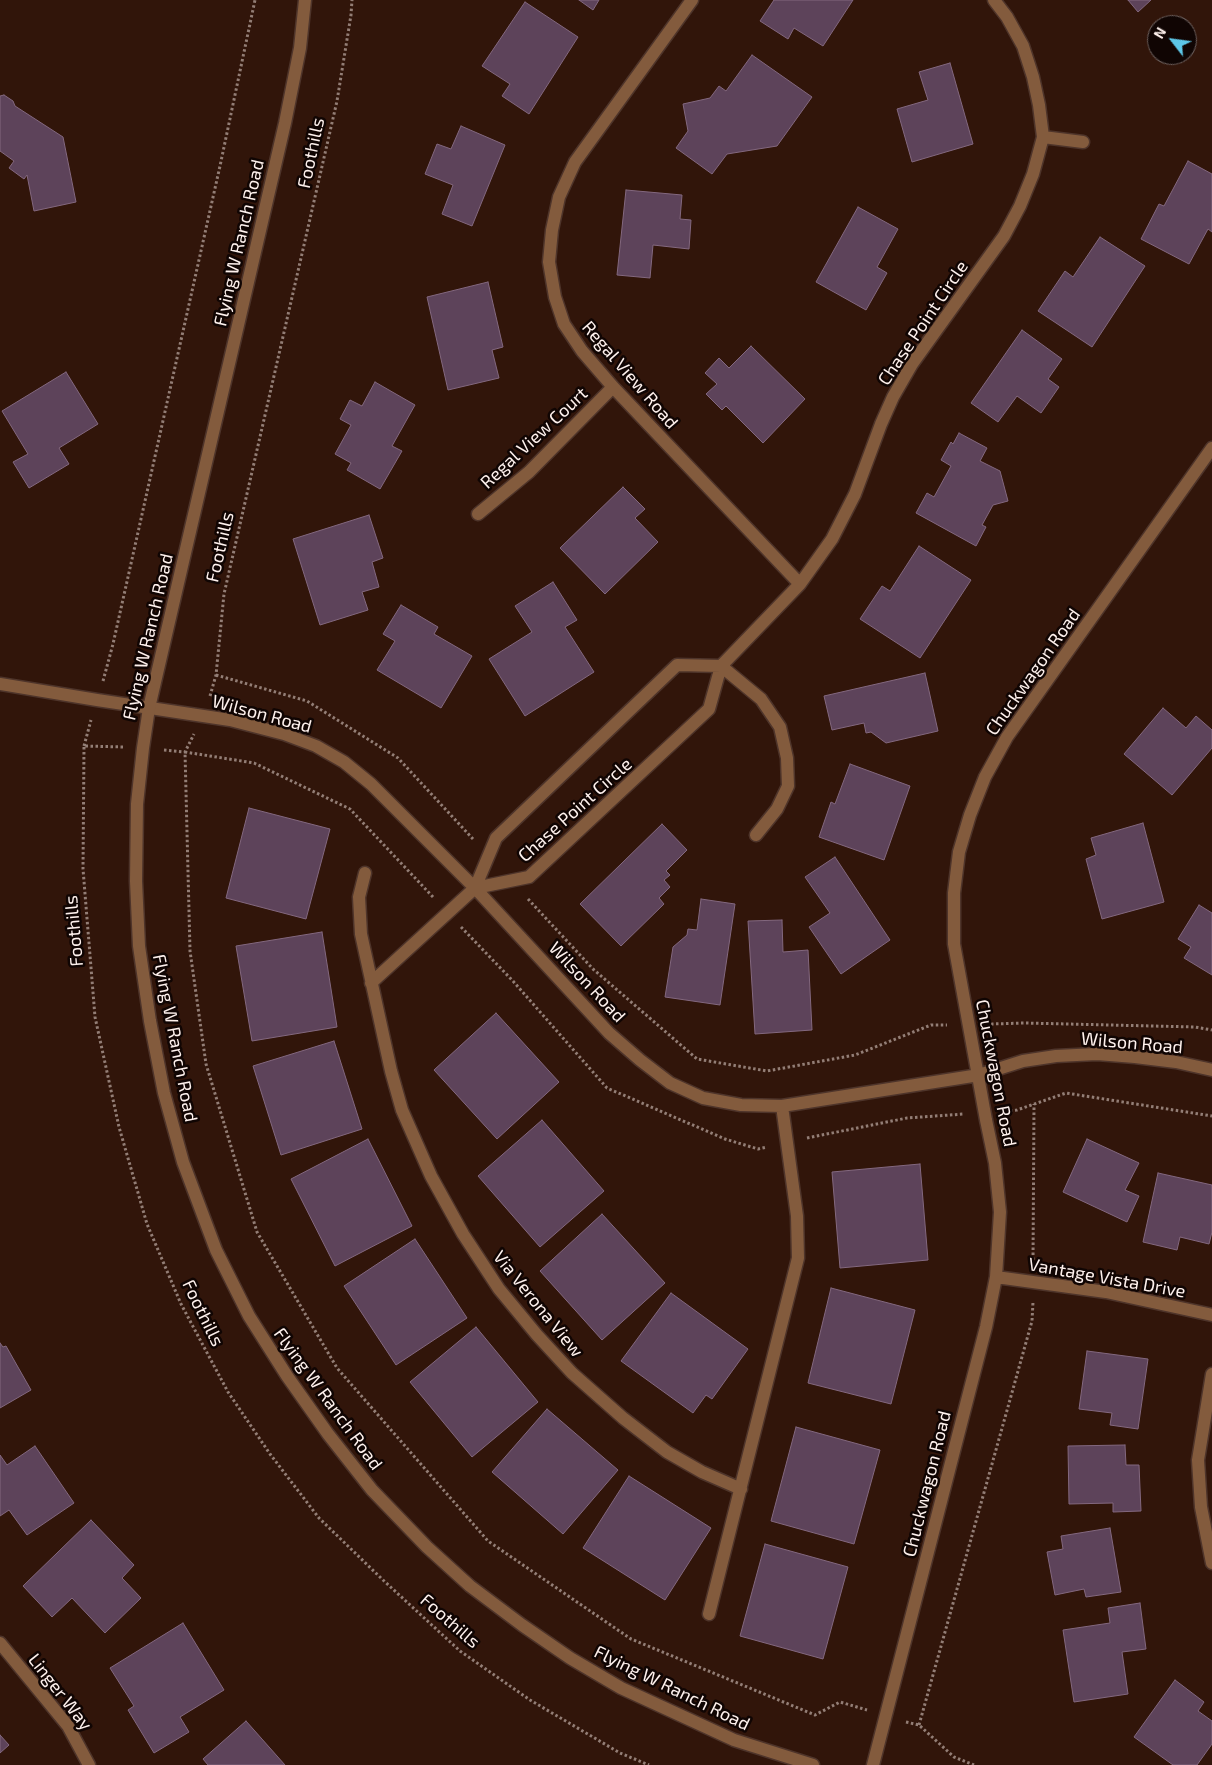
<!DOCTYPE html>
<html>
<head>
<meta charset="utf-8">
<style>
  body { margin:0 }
  #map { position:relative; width:1212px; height:1765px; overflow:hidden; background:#31150a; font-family:"Exo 2",sans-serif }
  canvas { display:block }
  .north { position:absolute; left:1147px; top:15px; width:50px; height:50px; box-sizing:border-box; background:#100503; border:1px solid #6f6361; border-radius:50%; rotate:300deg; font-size:14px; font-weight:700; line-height:20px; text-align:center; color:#fef1ed }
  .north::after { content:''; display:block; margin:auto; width:18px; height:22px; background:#5dc7e8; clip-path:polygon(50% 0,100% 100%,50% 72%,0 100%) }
</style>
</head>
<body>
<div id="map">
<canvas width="1212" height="1765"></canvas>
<div class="north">N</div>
</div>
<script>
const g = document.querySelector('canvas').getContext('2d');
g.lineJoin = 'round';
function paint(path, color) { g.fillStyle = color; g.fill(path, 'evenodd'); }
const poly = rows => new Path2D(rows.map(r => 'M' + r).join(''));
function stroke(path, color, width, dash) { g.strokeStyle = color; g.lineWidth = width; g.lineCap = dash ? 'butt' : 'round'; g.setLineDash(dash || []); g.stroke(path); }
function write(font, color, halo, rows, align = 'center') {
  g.font = font + ' "Exo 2",sans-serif'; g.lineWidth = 5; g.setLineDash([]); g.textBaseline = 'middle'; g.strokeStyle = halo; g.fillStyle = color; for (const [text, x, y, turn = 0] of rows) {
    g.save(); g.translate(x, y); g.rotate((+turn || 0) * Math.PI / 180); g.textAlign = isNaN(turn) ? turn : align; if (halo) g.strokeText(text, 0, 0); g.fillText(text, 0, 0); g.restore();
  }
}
const building = poly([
  [579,0,599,0,593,10,579,0],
  [774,0,853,0,823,46,794,28,788,39,760,21,774,0],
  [1128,0,1151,0,1138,12,1128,0],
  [525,2,578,37,529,114,502,96,510,84,482,66,525,2],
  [752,55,812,97,777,146,727,154,712,174,676,148,688,131,683,104,710,98,719,86,726,91,752,55],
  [950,63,973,144,912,162,897,109,928,100,919,72,950,63],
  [4,95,13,101,15,106,63,137,76,202,34,211,27,175,24,179,9,168,14,161,0,151,0,96,4,95],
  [461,126,505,145,472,226,442,214,453,185,425,174,437,144,451,149,461,126],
  [1188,161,1212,174,1212,232,1208,229,1189,264,1141,239,1159,204,1164,206,1188,161],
  [626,190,682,195,680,219,691,220,689,249,653,245,650,278,617,275,626,190],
  [858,207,898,229,877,267,887,273,866,310,816,282,858,207],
  [1100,237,1145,266,1092,347,1038,311,1065,271,1073,277,1100,237],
  [488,282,503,347,492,350,499,378,448,390,427,297,488,282],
  [1022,330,1062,359,1048,379,1059,387,1041,413,1017,396,998,422,971,403,1022,330],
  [751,346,805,399,763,443,726,406,722,410,706,394,717,384,705,373,719,358,729,368,751,346],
  [66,372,98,424,59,448,69,464,29,488,13,462,28,454,2,411,66,372],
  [375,382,415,405,392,446,402,451,380,489,347,470,351,463,335,454,351,425,340,419,350,400,362,406,375,382],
  [959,433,987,448,980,461,1000,471,1008,501,993,505,982,525,986,527,976,546,916,513,927,493,934,497,951,466,941,460,951,442,953,444,959,433],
  [623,487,645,509,635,518,658,542,605,594,560,548,623,487],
  [369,515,383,558,372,562,379,587,362,592,368,610,320,625,293,539,369,515],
  [919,546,971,580,920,658,860,619,882,586,890,591,919,546],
  [553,582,577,620,565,627,594,672,525,716,489,659,532,632,515,606,553,582],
  [401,605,438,627,434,634,472,656,441,708,377,670,395,641,383,634,401,605],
  [925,673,938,731,886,743,871,732,866,733,864,723,832,730,824,696,925,673],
  [1163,708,1186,728,1196,716,1212,730,1212,748,1172,795,1124,754,1163,708],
  [850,764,910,786,884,860,819,837,831,802,835,804,850,764],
  [249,808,330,829,306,919,226,898,249,808],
  [1143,823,1164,902,1102,919,1086,859,1096,855,1091,838,1143,823],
  [662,824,687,850,666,871,670,875,664,880,670,887,659,898,664,904,621,946,580,904,662,824],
  [835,857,890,940,841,974,809,927,830,913,805,877,835,857],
  [701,899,735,904,720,1005,665,997,673,947,687,935,688,929,697,930,701,899],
  [1199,905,1212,913,1212,975,1184,958,1191,947,1178,939,1199,905],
  [782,920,783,952,808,950,812,1030,755,1034,748,921,782,920],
  [322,932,337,1027,252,1041,236,946,322,932],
  [496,1013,559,1082,497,1139,434,1070,496,1013],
  [334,1041,362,1129,281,1155,253,1066,334,1041],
  [542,1120,604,1191,540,1247,478,1176,542,1120],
  [368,1139,412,1226,335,1266,291,1179,368,1139],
  [1087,1139,1139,1163,1125,1190,1139,1196,1127,1222,1063,1192,1087,1139],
  [920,1164,928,1260,840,1268,832,1172,920,1164],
  [1158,1173,1212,1185,1212,1232,1209,1244,1180,1237,1177,1250,1143,1242,1158,1173],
  [602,1214,665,1283,602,1340,540,1271,602,1214],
  [415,1239,467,1318,396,1365,344,1286,415,1239],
  [831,1288,915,1310,891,1404,808,1383,831,1288],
  [671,1293,748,1349,712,1399,706,1395,693,1413,621,1361,671,1293],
  [476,1327,538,1402,472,1457,410,1382,476,1327],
  [0,1343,3,1347,6,1346,31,1390,0,1408,0,1343],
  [1087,1351,1148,1359,1138,1429,1110,1425,1112,1413,1079,1409,1087,1351],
  [547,1409,618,1470,563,1534,492,1472,547,1409],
  [796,1427,880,1450,854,1544,771,1521,796,1427],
  [1125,1445,1126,1465,1139,1465,1141,1511,1113,1512,1113,1503,1069,1504,1068,1446,1125,1445],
  [35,1446,74,1503,27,1535,9,1510,0,1516,0,1455,7,1465,35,1446],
  [629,1476,711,1528,665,1600,583,1548,629,1476],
  [91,1520,134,1565,122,1578,141,1598,105,1633,72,1598,52,1617,23,1586,91,1520],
  [1110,1528,1121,1592,1086,1597,1084,1589,1055,1595,1047,1552,1063,1549,1061,1536,1110,1528],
  [765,1544,848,1567,823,1659,740,1636,765,1544],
  [1140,1603,1146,1649,1122,1652,1128,1694,1074,1702,1063,1630,1110,1623,1108,1608,1140,1603],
  [183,1623,224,1690,180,1717,189,1732,154,1753,128,1710,134,1706,110,1668,183,1623],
  [1175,1680,1204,1702,1198,1711,1212,1721,1212,1744,1197,1765,1173,1765,1134,1737,1175,1680],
  [246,1721,285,1765,208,1765,203,1759,246,1721],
  [0,1735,9,1745,0,1753,0,1735]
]);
paint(building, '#5d435a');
stroke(building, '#83687f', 1);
const minor = poly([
  [692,0,575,162,559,197,552,230,549,262,555,297,564,324,582,351,613,387,800,584],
  [1043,137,1083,142],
  [478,514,529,472,613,387],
  [721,666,761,699,780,727,787,758,788,786,777,809,756,835],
  [0,684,97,700,230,720,284,734,316,746,344,762,371,784,475,888,609,1033,640,1060,670,1083,703,1098,741,1105,782,1106,979,1075,1023,1061,1056,1056,1097,1054,1135,1057,1176,1062,1212,1070],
  [365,873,359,897,361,934,391,1071,402,1110,431,1176,463,1234,499,1289,537,1335,572,1373,623,1418,667,1452,702,1472,741,1489],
  [475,888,529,877,709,709,721,666,800,584,832,539,855,494,881,424,893,397,912,364,1004,236,1020,206,1033,174,1043,137,1039,105,1033,77,1023,46,1007,17,994,0],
  [371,983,475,888,496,838,677,665,721,666],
  [996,1277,1106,1292,1212,1315],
  [1212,1374,1198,1460,1201,1507,1212,1563],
  [709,1614,798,1258,797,1216,782,1106],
  [0,1643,68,1726,89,1765],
  [873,1765,986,1327,996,1277,1000,1212,995,1163,986,1120,954,944,954,893,959,852,970,815,985,777,1007,737,1212,448]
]);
const tertiary = poly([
  [305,0,300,48,285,123,149,708,143,748,137,804,136,881,139,946,150,1021,164,1093,183,1162,216,1250,249,1316,287,1376,328,1434,372,1490,427,1547,470,1586,522,1625,570,1658,621,1688,734,1740,813,1765]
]);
stroke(minor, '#4e342a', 15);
stroke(tertiary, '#4e342a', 15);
stroke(poly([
  [216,675,307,701,398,758,473,839],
  [103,681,113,644,220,166,255,0],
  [210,696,216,675,224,594,337,101,351,15,352,0],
  [84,746,91,720],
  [123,747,84,746,83,869,95,1017,119,1127,147,1224,181,1304,228,1392,270,1454,319,1518,383,1580,460,1651,530,1700,620,1753,649,1765],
  [164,750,185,752,194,734],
  [433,897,350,809,254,763,185,752,190,951,206,1064,257,1232,337,1368,488,1541,631,1639,815,1715,840,1702,867,1710],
  [528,899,593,969,697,1059,767,1071,855,1055,931,1025,947,1025],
  [461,927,512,980,607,1088,725,1139,758,1149,767,1147],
  [991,1024,1025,1023,1195,1027,1212,1030],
  [1005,1111,1017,1110,1066,1093,1212,1116],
  [807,1138,907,1118,964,1114],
  [1033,1260,1034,1104],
  [906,1722,919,1725,954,1757,974,1765],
  [919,1725,1032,1321,1033,1302]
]), '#937e76', 3, [2.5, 2.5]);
stroke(minor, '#835b3d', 12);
stroke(tertiary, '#835b3d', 12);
write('18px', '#fef1ed', '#100503', [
  ["Foothills",311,153,-78],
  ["Flying W Ranch Road",239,243,-77],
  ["Chase Point Circle",923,323,-56],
  ["Regal View Road",630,375,49],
  ["Regal View Court",534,438,-43],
  ["Foothills",220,547,-77],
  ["Flying W Ranch Road",148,637,-77],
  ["Chuckwagon Road",1033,672,-55],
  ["Wilson Road",262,714,15],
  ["Chase Point Circle",575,810,-42],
  ["Foothills",74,931,-95],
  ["Wilson Road",587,982,47],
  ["Flying W Ranch Road",175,1038,79],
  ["Wilson Road",1132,1043,5],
  ["Chuckwagon Road",996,1073,79],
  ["Vantage Vista Drive",1107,1278,10],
  ["Via Verona View",538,1304,51],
  ["Foothills",203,1313,64],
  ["Flying W Ranch Road",328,1399,54],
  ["Chuckwagon Road",927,1484,-76],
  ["Foothills",450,1621,41],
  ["Flying W Ranch Road",672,1688,26],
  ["Linger Way",60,1692,52]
]);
</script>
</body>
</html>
